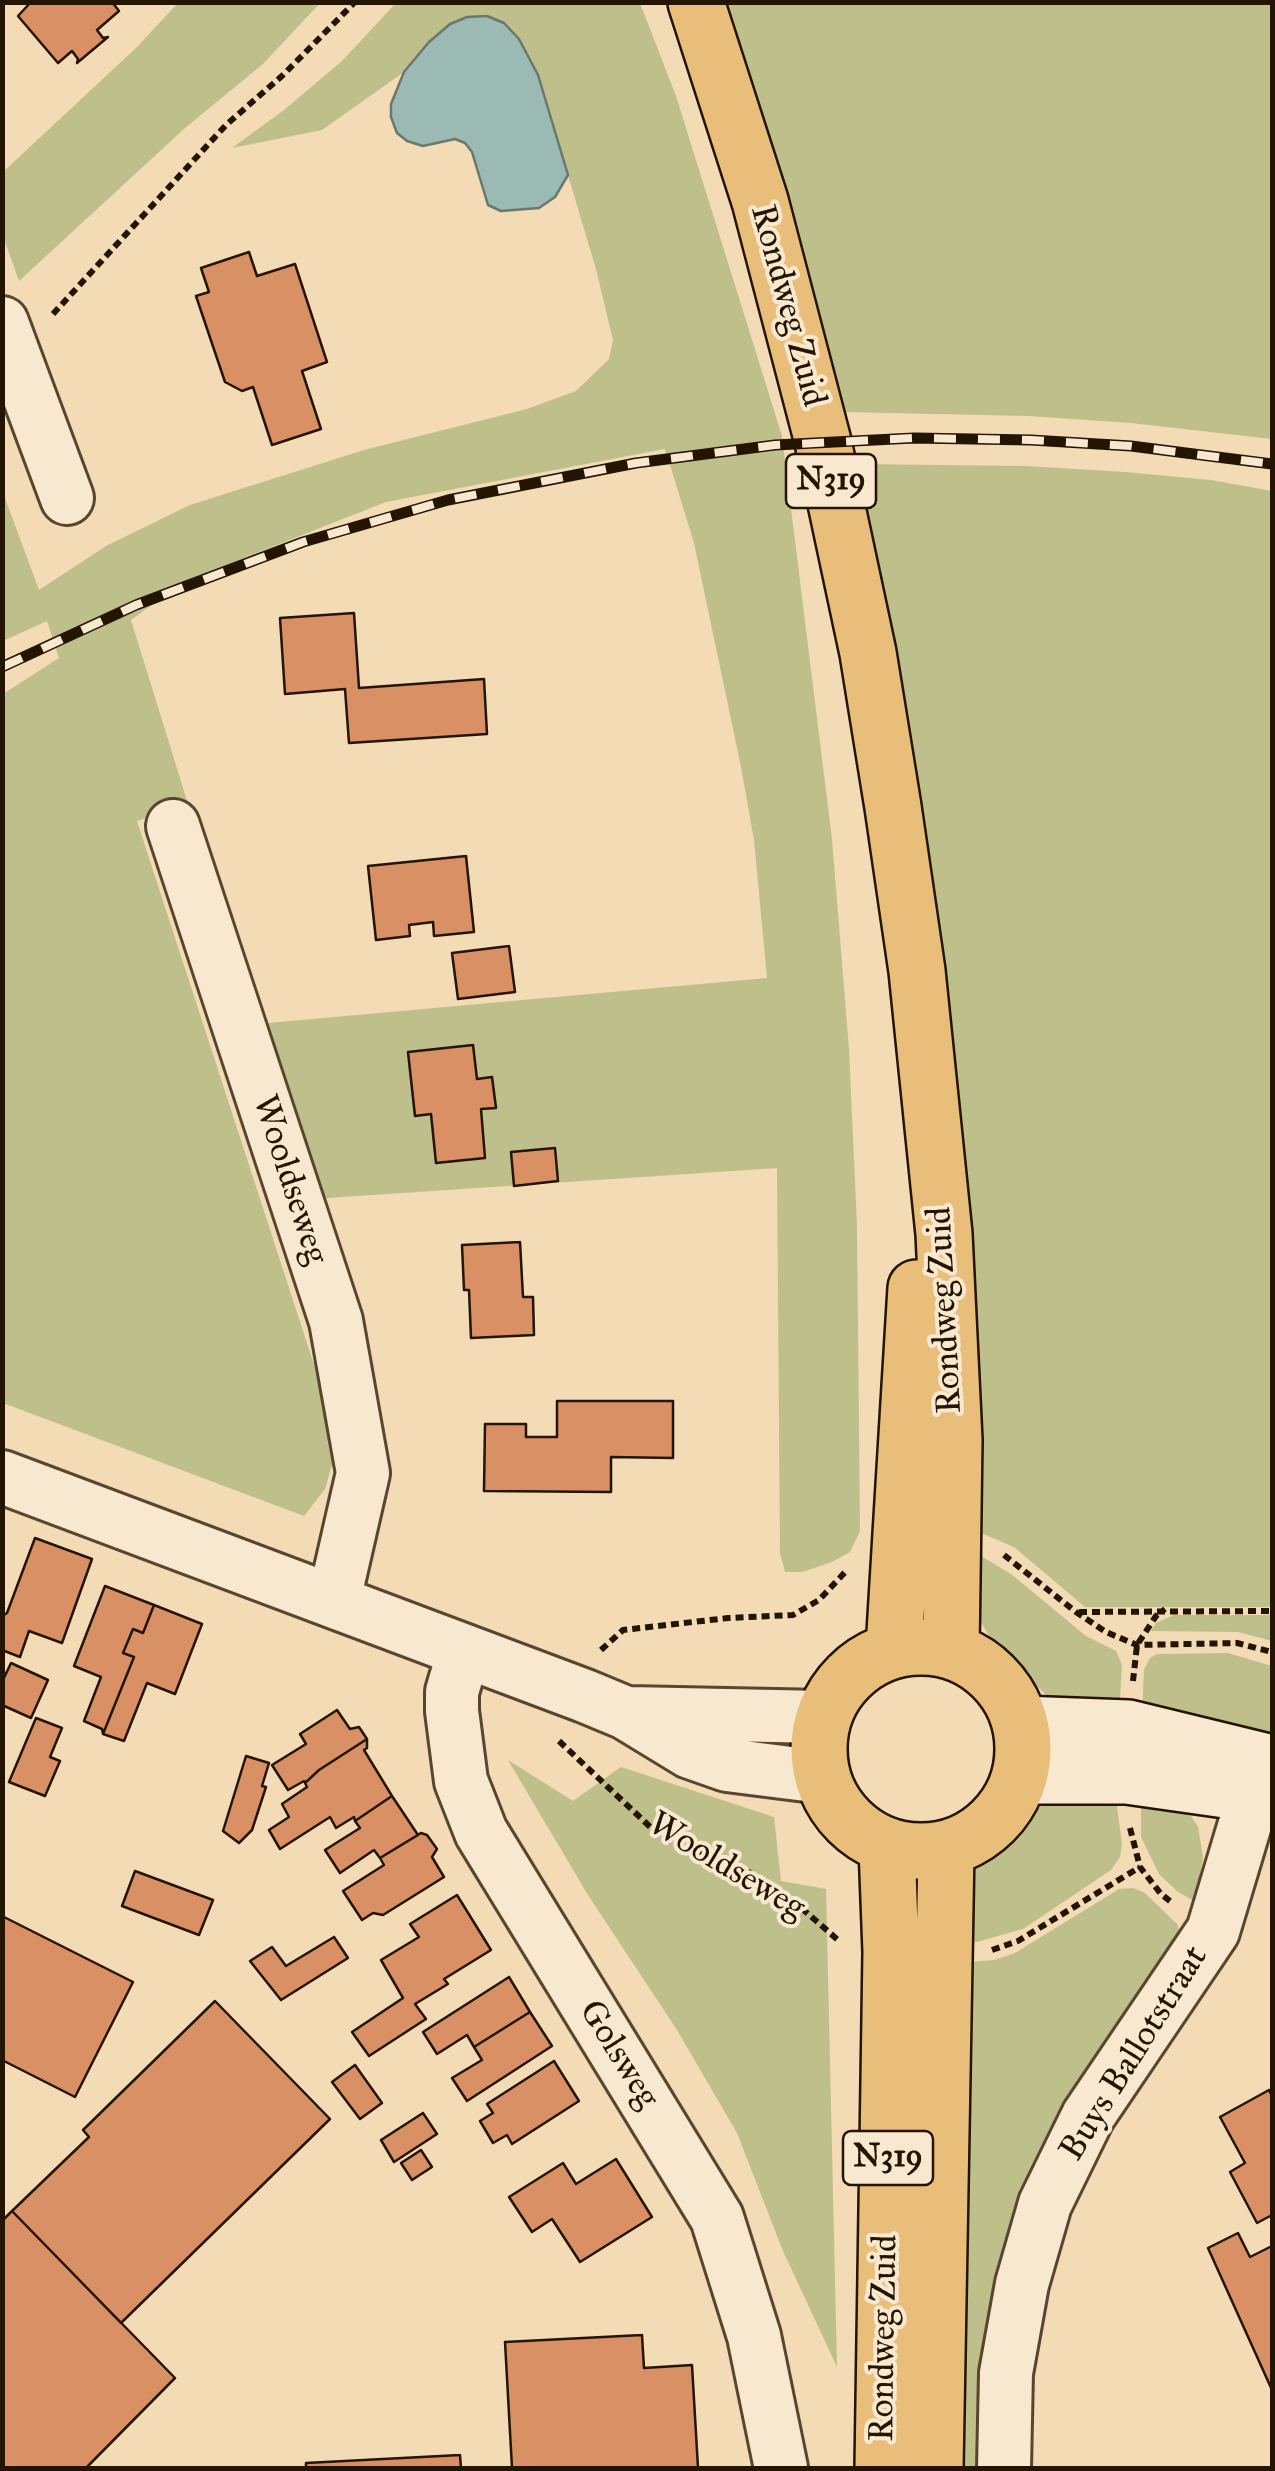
<!DOCTYPE html>
<html>
<head>
<meta charset="utf-8">
<style>
  body { margin:0 }
  #map { position:relative; width:1275px; height:2471px; overflow:hidden; background:#f2dbb5; font-family:"IM FELL Great Primer",serif }
  canvas { display:block }
  .frame { position:absolute; inset:0; border:5px solid #241503; pointer-events:none }
</style>
</head>
<body>
<div id="map">
<canvas width="1275" height="2471"></canvas>
<div class="frame"></div>
</div>
<script>
const g = document.querySelector('canvas').getContext('2d');
g.lineJoin = 'round';
function paint(path, color) { g.fillStyle = color; g.fill(path, 'evenodd'); }
const poly = rows => new Path2D(rows.map(r => 'M' + r).join(''));
function stroke(path, color, width, dash) { g.strokeStyle = color; g.lineWidth = width; g.lineCap = dash ? 'butt' : 'round'; g.setLineDash(dash || []); g.stroke(path); }
function write(font, color, halo, rows, align = 'center') {
  g.font = font + ' "IM FELL Great Primer",serif'; g.lineWidth = 8; g.setLineDash([]); g.textBaseline = 'middle'; g.strokeStyle = halo; g.fillStyle = color; for (const [text, x, y, turn = 0] of rows) {
    g.save(); g.translate(x, y); g.rotate((+turn || 0) * Math.PI / 180); g.textAlign = isNaN(turn) ? turn : align; if (halo) g.strokeText(text, 0, 0); g.fillText(text, 0, 0); g.restore();
  }
}
paint(poly([
  [178,3,320,3,263,64,185,128,19,281,3,236,3,172,136,48],
  [396,3,640,3,676,96,782,436,832,839,849,1049,857,1226,860,1531,850,1552,832,1562,802,1572,785,1572,780,1553,777,1168,312,1199,257,1024,767,978,754,840,741,767,694,543,665,449,386,502,183,582,131,620,188,804,137,821,333,1423,334,1458,325,1489,304,1516,3,1403,3,694,59,658,47,621,3,641,2,490,39,590,106,546,190,505,364,450,527,409,576,391,609,359,613,340,596,269,538,75,504,23,487,16,467,17,450,24,429,42,404,72,322,130,232,148,284,110,342,61],
  [723,3,1272,3,1272,439,1131,423,1028,416,843,412,802,252,755,92],
  [854,464,1026,466,1125,472,1211,480,1272,491,1272,1607,1085,1607,1014,1547,969,1528,946,1027,930,867,903,698],
  [976,1553,1011,1574,1086,1636,1116,1651,1122,1665,1119,1714,1051,1700,992,1641,978,1617],
  [1174,1615,1272,1615,1272,1641,1238,1632,1151,1631,1156,1623],
  [1228,1653,1272,1666,1272,1744,1237,1738,1217,1721,1177,1713,1142,1712,1144,1670,1150,1658,1157,1654],
  [508,1760,573,1801,621,1767,774,1817,781,1881,826,1889,837,2367,783,2251,737,2133,677,2030,588,1895],
  [1115,1792,1122,1844,1120,1857,1111,1870,1023,1929,977,1942,958,1942,965,1886,978,1864,1040,1807,1060,1797],
  [1141,1796,1184,1805,1198,1827,1203,1857,1196,1902,1178,1892,1159,1874,1141,1837],
  [1133,1888,1145,1893,1178,1925,1180,1940,1114,2031,981,2468,950,2468,959,1963,994,1960,1015,1953,1119,1889]
]), '#bebf8b');
const water = poly([
  [487,16,504,23,519,39,538,75,568,175,555,197,539,208,501,211,488,205,472,152,465,143,455,139,423,146,407,141,397,133,391,117,391,104,404,72,429,42,450,24,467,17,487,16]
]);
paint(water, '#9cbab4');
stroke(water, '#6c786d', 2.5);
const building = poly([
  [31,2,112,2,119,11,97,30,103,38,108,37,77,63,78,59,72,51,58,63,18,16,31,2],
  [249,252,257,276,295,264,327,362,302,371,321,429,272,445,253,387,242,391,225,382,196,296,209,292,201,268,249,252],
  [354,613,359,688,484,679,487,734,349,743,345,689,285,694,280,618,354,613],
  [466,856,474,932,434,936,433,922,409,925,410,936,376,940,368,866,466,856],
  [509,946,515,992,458,999,452,953,509,946],
  [473,1045,477,1079,492,1077,496,1108,481,1109,485,1158,436,1163,431,1114,415,1116,408,1052,473,1045],
  [555,1148,558,1181,514,1186,511,1152,555,1148],
  [520,1242,523,1297,533,1297,534,1335,471,1338,469,1290,464,1290,462,1245,520,1242],
  [557,1401,673,1401,673,1458,611,1457,611,1492,484,1491,485,1424,526,1424,526,1437,557,1437,557,1401],
  [35,1538,92,1559,62,1643,29,1631,20,1657,2,1650,2,1616,7,1613,35,1538],
  [105,1586,154,1605,143,1633,133,1629,123,1653,134,1657,103,1734,102,1729,84,1721,101,1677,74,1666,105,1586],
  [154,1605,202,1624,175,1694,147,1683,124,1741,103,1734,134,1657,123,1653,133,1629,143,1633,154,1605],
  [11,1663,48,1680,31,1718,2,1705,2,1682,11,1663],
  [337,1710,350,1729,359,1727,367,1739,319,1770,305,1783,304,1781,288,1790,272,1765,306,1744,300,1734,337,1710],
  [36,1718,62,1728,50,1757,60,1761,45,1796,9,1782,36,1718],
  [367,1739,367,1748,364,1750,392,1796,355,1821,354,1817,336,1828,330,1817,280,1849,269,1830,289,1817,282,1804,307,1787,305,1783,319,1770,367,1739],
  [246,1756,269,1763,262,1786,266,1787,252,1830,239,1843,223,1831,246,1756],
  [392,1796,418,1835,380,1858,374,1850,340,1873,325,1850,360,1828,355,1821,392,1796],
  [421,1833,427,1835,437,1849,432,1857,444,1877,383,1915,373,1913,362,1920,343,1891,384,1865,380,1858,421,1833],
  [135,1871,213,1900,199,1935,122,1906,135,1871],
  [457,1895,491,1950,444,1979,448,1984,415,2004,426,2019,369,2056,352,2032,403,1998,381,1960,419,1937,410,1924,457,1895],
  [2,1916,133,1982,75,2097,2,2060,2,1916],
  [334,1937,348,1958,281,2000,250,1961,272,1947,286,1966,334,1937],
  [509,1977,530,2012,474,2047,467,2035,437,2054,423,2032,509,1977],
  [215,2001,330,2119,121,2323,12,2211,89,2137,83,2130,215,2001],
  [530,2012,552,2046,467,2101,452,2078,482,2060,474,2047,530,2012],
  [554,2061,579,2101,512,2144,507,2135,493,2143,480,2121,493,2113,487,2104,554,2061],
  [355,2065,382,2103,360,2119,332,2082,355,2065],
  [1269,2090,1272,2096,1272,2215,1257,2223,1230,2172,1245,2163,1220,2117,1269,2090],
  [423,2113,437,2134,394,2162,381,2140,423,2113],
  [421,2150,432,2167,412,2180,401,2163,421,2150],
  [616,2159,652,2217,580,2262,552,2219,532,2232,509,2197,563,2163,576,2184,616,2159],
  [12,2211,175,2378,86,2468,2,2468,2,2221,12,2211],
  [1238,2233,1250,2257,1272,2246,1272,2390,1208,2248,1238,2233],
  [642,2335,644,2368,692,2365,698,2468,512,2468,505,2342,642,2335],
  [460,2455,461,2468,306,2468,306,2463,460,2455]
]);
paint(building, '#d89064');
stroke(building, '#241503', 2.5);
const street = poly([
  [2,323,67,498],
  [173,826,336,1321,363,1473,334,1600],
  [2,1477,585,1696,626,1713,690,1752,727,1765,822,1777],
  [464,1651,452,1692,452,1711,461,1781,481,1832,717,2218,754,2336,781,2468],
  [629,1713,823,1717],
  [1004,2468,1006,2373,1022,2284,1045,2204,1088,2116,1213,1931,1254,1794,1268,1761]
]);
const secondary = poly([
  [1021,1724,1128,1728,1272,1763],
  [1020,1776,1127,1776,1254,1794,1272,1802]
]);
const primary = poly([
  [696,2,760,201,823,442,868,653,893,807,917,971,944,1234,954,1440,951,1650],
  '819 1749a102 102 0 1 1 204 0a102 102 0 1 1-204 0Z',
  [894,1649,916,1288],
  [883,2468,891,1952,887,1847],
  [935,2468,946,1849]
]);
stroke(street, '#584630', 58);
stroke(secondary, '#241503', 60);
stroke(primary, '#241503', 60);
stroke(poly([
  [53,314,226,125,283,75,355,2],
  [1004,1555,1076,1612,1106,1632,1137,1645,1237,1643,1272,1652],
  [1079,1612,1272,1611],
  [601,1650,623,1630,728,1618,793,1615,819,1600,847,1570],
  [1133,1681,1137,1645,1156,1616,1165,1609],
  [559,1741,662,1838,744,1869,790,1898,838,1940],
  [1130,1828,1140,1867,1161,1894,1171,1902],
  [992,1950,1018,1941,1140,1867]
]), '#241503', 6, [8, 5]);
stroke(street, '#f7e8cf', 52);
stroke(secondary, '#f7e8cf', 55);
stroke(primary, '#e9be7a', 55);
const rail = poly([
  [2,667,136,605,303,542,448,500,636,463,775,445,914,438,1031,440,1131,446,1272,464]
]);
stroke(rail, '#241503', 11);
stroke(rail, '#f7e8cf', 8, [22]);
for (const [x, y, w] of [
  [831,481,90],
  [888,2158,90]
]) { const box = new Path2D(); box.roundRect(x - w / 2, y - 27, w, 54, 8); g.fillStyle = '#f7e8cf'; g.fill(box); stroke(box, '#241503', 2.5); }
write('bold 32px', '#241503', null, [
  ["N319",831,481],
  ["N319",888,2158]
]);
write('35px', '#241503', '#f7e8cf', [
  ["Rondweg Zuid",787,306,75],
  ["Wooldseweg",289,1180,72],
  ["Rondweg Zuid",946,1310,-93],
  ["Wooldseweg",726,1867,31],
  ["Buys Ballotstraat",1135,2054,-58],
  ["Golsweg",618,2055,58],
  ["Rondweg Zuid",885,2338,-89]
]);
</script>
</body>
</html>
